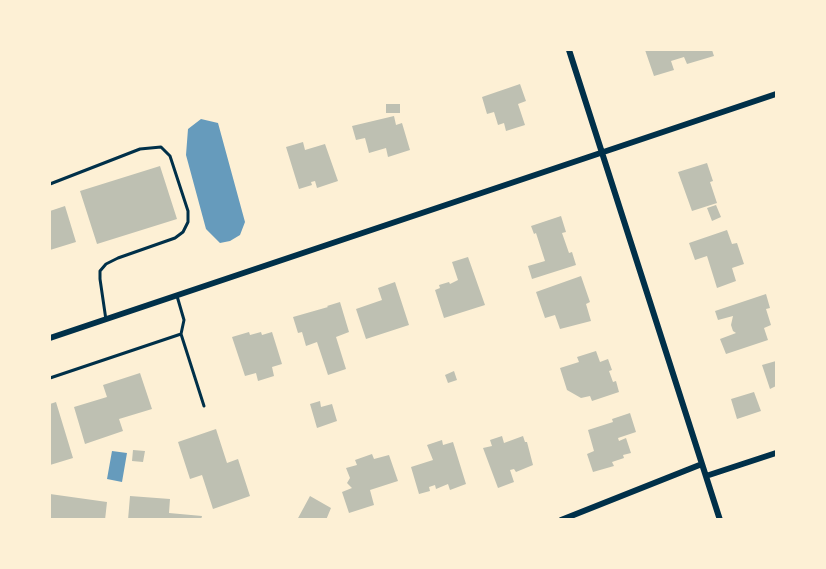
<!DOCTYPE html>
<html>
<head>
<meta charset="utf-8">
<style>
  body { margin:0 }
  #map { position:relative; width:826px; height:569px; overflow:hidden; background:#fdf0d5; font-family:Manrope,sans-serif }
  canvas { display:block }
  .frame { position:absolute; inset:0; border:51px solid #fdf0d5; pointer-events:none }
</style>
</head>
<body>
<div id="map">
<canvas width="826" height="569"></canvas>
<div class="frame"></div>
</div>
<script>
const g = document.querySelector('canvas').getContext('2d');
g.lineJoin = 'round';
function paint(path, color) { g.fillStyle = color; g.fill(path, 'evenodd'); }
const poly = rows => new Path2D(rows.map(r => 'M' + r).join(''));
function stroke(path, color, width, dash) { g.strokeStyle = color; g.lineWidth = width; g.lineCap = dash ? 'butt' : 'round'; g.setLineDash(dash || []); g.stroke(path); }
paint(poly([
  [201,119,218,123,245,222,240,235,230,241,220,243,206,229,186,155,188,129],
  [112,451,127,453,122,482,107,479]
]), '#669bbc');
paint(poly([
  [645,50,712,50,714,56,687,64,684,57,671,61,674,70,654,76],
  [520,84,526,101,518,104,525,125,506,131,504,123,498,125,494,112,487,114,482,97],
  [386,104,400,104,400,113,386,113],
  [394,116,396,125,402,123,410,150,388,157,386,148,369,153,365,138,356,140,352,126],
  [303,142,305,150,325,144,338,181,317,188,315,181,311,182,312,185,299,189,286,147],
  [707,163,713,181,710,182,717,203,692,211,678,172],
  [160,166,177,219,97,244,80,191],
  [716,205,721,217,712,221,707,208],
  [65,206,76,242,50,250,50,211],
  [561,216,566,232,562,233,569,253,572,252,576,265,532,279,528,266,545,261,536,233,534,234,531,226],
  [727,230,732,244,737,243,744,264,732,268,736,281,717,288,707,256,695,260,689,243],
  [468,257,485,305,444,318,435,290,440,288,439,285,449,282,450,284,458,280,452,262],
  [581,276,590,302,586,304,591,321,560,329,555,315,545,318,536,292],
  [395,282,409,325,366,339,356,309,382,300,378,288],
  [766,294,770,308,766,309,771,325,764,328,768,340,726,354,720,339,736,333,733,331,731,325,733,316,718,320,715,311],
  [340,302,349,332,336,337,346,369,328,375,317,342,306,346,302,332,298,333,293,317,328,307,327,306],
  [249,332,250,335,261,332,262,335,272,332,282,364,272,367,274,376,258,381,256,373,245,376,232,337],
  [596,351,600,362,608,359,612,370,609,371,613,382,616,381,619,392,592,401,590,396,581,398,567,390,560,368,579,362,577,357],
  [776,361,776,386,770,389,762,365],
  [454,371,457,380,448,383,445,375],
  [140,373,152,409,119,419,123,431,85,444,74,407,107,397,103,385],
  [754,392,761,411,737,419,731,399],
  [320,401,321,407,332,404,337,421,317,428,310,404],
  [56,402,73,458,50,465,50,404],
  [630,413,636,432,618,438,619,441,626,438,631,453,623,455,624,458,612,462,614,466,593,472,587,454,594,451,588,430,613,422,612,419],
  [216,429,227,463,238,459,250,496,213,509,202,475,190,479,178,442],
  [502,436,504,443,523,436,525,442,527,442,533,465,516,472,514,469,510,470,514,482,498,488,483,448,492,446,490,440],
  [442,440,443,445,453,442,466,484,450,490,448,484,436,489,435,485,429,487,430,491,419,494,411,467,433,460,427,445],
  [133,450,145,451,143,462,132,461],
  [372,454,374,459,389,455,398,481,370,490,374,505,349,513,342,492,352,488,347,483,350,478,346,468,357,465,355,460],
  [50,494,107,502,105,520,50,520],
  [130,496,170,499,169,513,202,516,201,520,128,520],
  [310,496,331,508,326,520,297,520]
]), '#bec0b2');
stroke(poly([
  [50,184,140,149,161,147,170,156,188,211,188,222,183,232,175,238,118,258,106,264,100,271,100,279,106,320],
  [181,334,204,406],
  [50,378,181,334,184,320,177,296]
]), '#003049', 3);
stroke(poly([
  [569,50,720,520],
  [50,338,776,94],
  [706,476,776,453],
  [561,520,702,464]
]), '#003049', 6);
</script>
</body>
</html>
